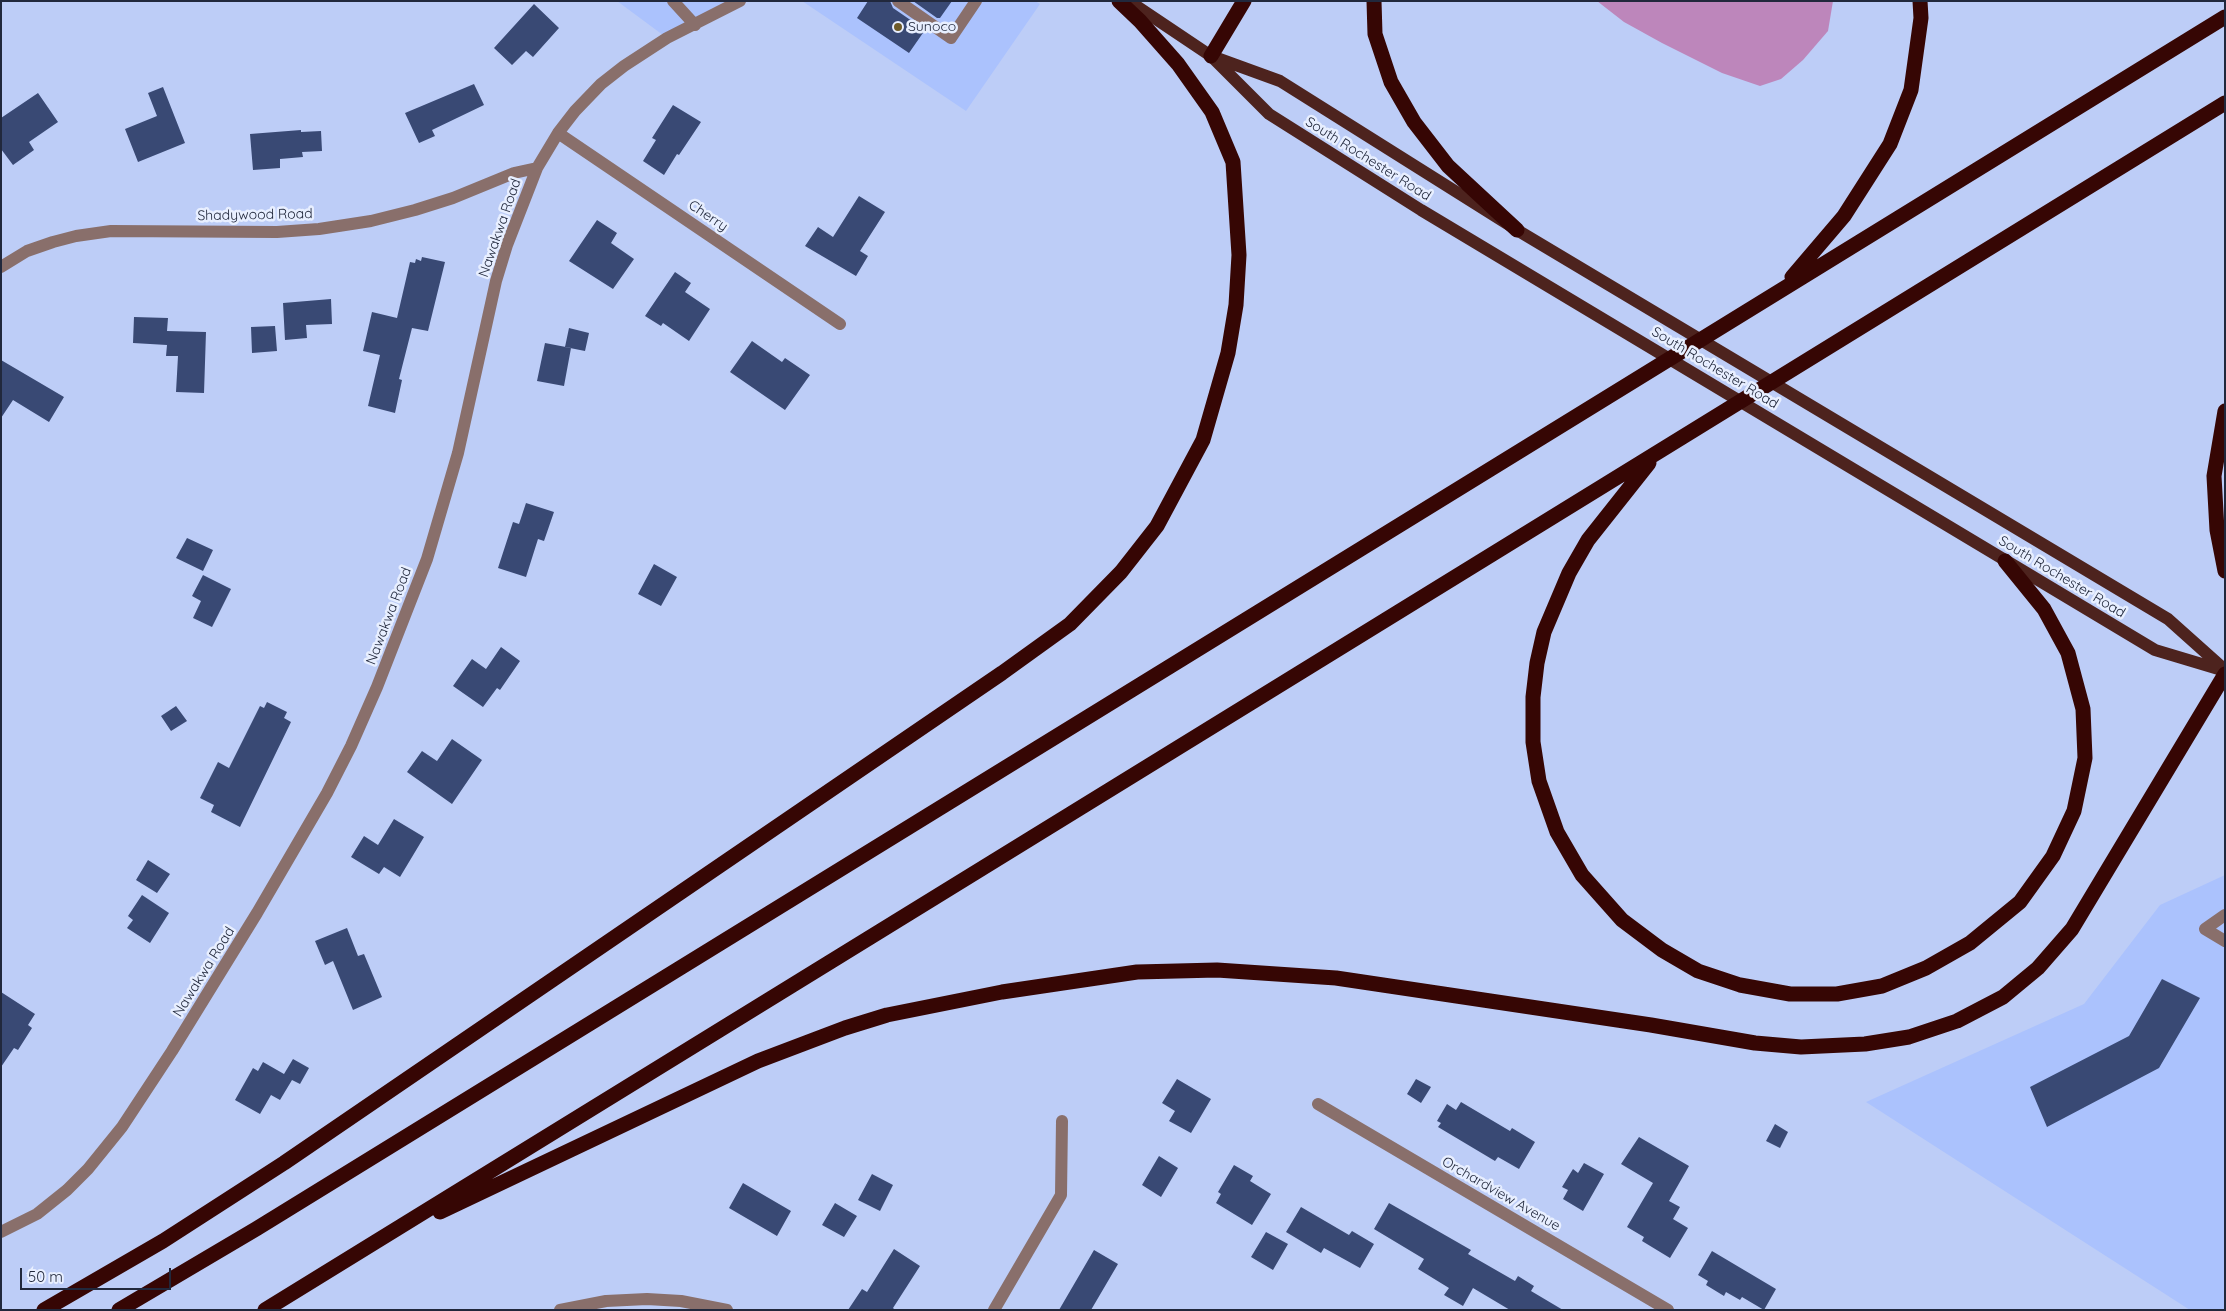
<!DOCTYPE html>
<html>
<head>
<meta charset="utf-8">
<style>
  body { margin:0 }
  #map { position:relative; width:2226px; height:1311px; overflow:hidden; background:#bdcdf7; font-family:Quicksand,sans-serif }
  canvas { display:block }
  .frame { position:absolute; inset:0; border:2px solid #21283c; pointer-events:none }
  .scale { position:absolute; left:20px; top:1268px; width:151px; height:22px; box-sizing:border-box; border:2px solid #21283c; border-top:0; padding-left:6px; font-size:15px; line-height:18px; white-space:nowrap; color:#21283c; -webkit-text-stroke:4px #e8efff; paint-order:stroke }
</style>
</head>
<body>
<div id="map">
<canvas width="2226" height="1311"></canvas>
<div class="frame"></div>
<div class="scale">50 m</div>
</div>
<script>
const g = document.querySelector('canvas').getContext('2d');
g.lineJoin = 'round';
function paint(path, color) { g.fillStyle = color; g.fill(path, 'evenodd'); }
const poly = rows => new Path2D(rows.map(r => 'M' + r).join(''));
function stroke(path, color, width, dash) { g.strokeStyle = color; g.lineWidth = width; g.lineCap = dash ? 'butt' : 'round'; g.setLineDash(dash || []); g.stroke(path); }
function write(font, color, halo, rows, align = 'center') {
  g.font = font + ' Quicksand,sans-serif'; g.lineWidth = 5; g.setLineDash([]); g.textBaseline = 'middle'; g.strokeStyle = halo; g.fillStyle = color; for (const [text, x, y, turn = 0] of rows) {
    g.save(); g.translate(x, y); g.rotate((+turn || 0) * Math.PI / 180); g.textAlign = isNaN(turn) ? turn : align; if (halo) g.strokeText(text, 0, 0); g.fillText(text, 0, 0); g.restore();
  }
}
paint(poly([
  [617,1,737,1,667,38],
  [802,1,1035,1,1040,4,966,111],
  [2225,875,2225,1310,2190,1310,1866,1102,2084,1004,2160,905]
]), '#abc2fd');
paint(poly([
  [1597,1,1833,1,1828,31,1803,60,1781,79,1760,86,1722,73,1662,43,1624,22]
]), '#bd86bb');
paint(poly([
  [868,1,890,1,893,8,925,30,909,53,857,18],
  [913,1,952,1,940,18,937,18],
  [534,4,559,28,533,57,526,51,512,65,494,48],
  [474,84,484,105,432,130,435,136,419,143,405,113],
  [163,87,185,143,138,162,125,129,157,116,148,93],
  [38,93,58,122,29,142,34,150,13,165,1,149,1,118],
  [673,105,701,122,679,155,677,154,664,175,643,161,656,140,652,138],
  [301,130,301,132,321,131,322,151,302,152,303,157,280,159,280,168,253,170,250,134],
  [859,196,885,212,860,251,868,256,856,276,805,246,818,227,833,237],
  [597,220,617,233,611,243,634,259,613,289,569,261],
  [422,257,445,262,428,331,412,328,399,379,402,380,395,413,368,406,380,355,363,351,372,312,397,318,410,262,415,263,416,259,421,261],
  [675,272,691,283,685,292,710,309,689,341,663,323,661,326,645,316],
  [331,299,332,324,306,325,307,338,285,340,283,303],
  [134,317,168,318,167,331,206,332,204,393,176,392,178,356,166,356,167,345,133,343],
  [275,326,277,351,252,353,251,327],
  [569,328,589,333,585,351,565,347],
  [752,341,782,362,785,358,810,375,785,410,730,372],
  [545,343,571,348,564,386,537,381],
  [1,360,64,397,49,422,13,400,1,418],
  [526,503,554,512,544,541,538,539,526,577,498,568,513,522,519,524],
  [187,538,213,550,203,571,176,558],
  [654,564,677,577,661,606,638,594],
  [203,575,231,589,212,627,193,618,201,601,192,596],
  [501,647,520,661,500,690,497,688,483,707,453,686,472,659,486,669],
  [267,702,287,712,284,718,291,722,240,827,211,812,214,805,200,798,218,762,229,768,260,706,264,708],
  [176,706,187,721,171,731,161,716],
  [452,739,482,760,452,804,407,772,422,751,437,761],
  [394,819,424,837,400,877,384,867,379,874,351,857,364,836,378,845],
  [148,860,170,874,157,893,136,880],
  [142,895,169,913,150,943,127,928,133,920,128,916],
  [347,928,358,956,364,954,382,997,353,1010,333,961,325,965,315,941],
  [2162,979,2200,998,2159,1068,2047,1127,2030,1087,2129,1036],
  [1,992,35,1014,28,1025,32,1028,18,1050,14,1048,1,1067],
  [293,1059,309,1068,300,1084,292,1080,280,1100,271,1095,260,1114,235,1100,253,1068,258,1071,263,1062,284,1074],
  [1177,1079,1211,1099,1191,1133,1169,1121,1175,1111,1162,1103],
  [1416,1079,1431,1087,1421,1103,1407,1094],
  [1461,1102,1510,1131,1512,1128,1535,1142,1519,1169,1498,1157,1495,1161,1438,1127,1441,1123,1437,1121,1447,1104,1456,1110],
  [1775,1124,1788,1132,1780,1148,1766,1141],
  [1639,1137,1689,1166,1669,1201,1680,1207,1673,1219,1688,1228,1670,1258,1642,1241,1644,1237,1627,1227,1653,1183,1621,1164],
  [1159,1156,1178,1168,1161,1197,1142,1185],
  [1584,1163,1604,1174,1583,1211,1563,1199,1568,1190,1562,1187,1573,1169,1578,1173],
  [1234,1165,1253,1176,1250,1181,1271,1194,1252,1225,1216,1203,1221,1194,1218,1192],
  [872,1174,893,1185,880,1211,858,1200],
  [743,1183,791,1211,777,1236,729,1208],
  [835,1203,857,1216,844,1237,822,1225],
  [1389,1203,1471,1250,1468,1254,1515,1281,1518,1276,1534,1286,1531,1291,1563,1310,1510,1310,1473,1288,1463,1306,1444,1295,1449,1288,1418,1269,1424,1259,1374,1229],
  [1301,1207,1349,1235,1352,1231,1374,1244,1360,1268,1324,1248,1321,1253,1286,1232],
  [1266,1232,1288,1244,1273,1270,1251,1257],
  [894,1249,920,1266,893,1308,895,1310,848,1310,862,1289,867,1292],
  [1094,1250,1118,1264,1091,1310,1059,1310],
  [1712,1251,1776,1289,1764,1310,1742,1297,1740,1300,1726,1292,1724,1296,1706,1285,1708,1281,1698,1275]
]), '#394974');
stroke(poly([
  [673,1,695,25],
  [898,1,951,38,976,1],
  [558,133,840,324],
  [1,267,27,251,53,242,76,236,111,231,277,232,319,229,371,221,415,210,453,198,514,173,537,168],
  [2225,915,2205,929,2225,941],
  [1318,1104,1668,1310],
  [1,1232,37,1214,67,1190,88,1169,122,1127,172,1051,257,913,327,793,351,746,377,687,427,559,458,453,496,281,507,245,537,168,558,133,575,111,601,84,624,66,667,38,740,1],
  [560,1310,606,1301,647,1299,681,1301,727,1310],
  [994,1310,1061,1195,1062,1121]
]), '#896f6b', 12);
stroke(poly([
  [1129,1,1211,56,1269,114,1421,210,2155,650,2225,671],
  [1214,57,1280,81,1517,230,2168,619,2225,670]
]), '#4d231e', 12);
stroke(poly([
  [1374,1,1375,34,1391,82,1414,122,1448,166,1517,230],
  [1211,56,1244,1],
  [1792,277,1844,216,1890,144,1911,90,1921,18,1920,1],
  [2225,411,2214,476,2217,530,2225,571],
  [1649,463,1588,540,1569,573,1544,632,1537,663,1533,697,1533,742,1539,781,1557,832,1582,875,1622,920,1662,950,1698,971,1740,985,1790,994,1837,994,1882,986,1926,968,1970,943,2020,902,2053,856,2074,811,2085,758,2083,709,2068,653,2044,609,2005,561],
  [440,1212,758,1061,845,1028,887,1015,1002,992,1137,972,1217,970,1336,978,1651,1025,1755,1043,1801,1047,1865,1044,1909,1037,1957,1021,2003,997,2038,968,2072,929,2225,674],
  [44,1310,163,1241,284,1163,1002,673,1070,624,1121,572,1157,526,1203,440,1228,353,1236,305,1239,255,1233,162,1212,112,1178,64,1140,21,1119,1],
  [119,1310,256,1229,2225,17],
  [265,1310,2225,103]
]), '#360604', 15);
for (const [x, y, r, color] of [
  [898,27,5,"#6e5b29"]
]) { const dot = new Path2D(); dot.arc(x, y, r, 0, 2 * Math.PI); g.fillStyle = color; g.fill(dot); stroke(dot, '#e8efff', 2); }
write('14px', '#21283c', '#e8efff', [
  ["Sunoco",908,27]
], 'left');
write('14px', '#21283c', '#e8efff', [
  ["South Rochester Road",1368,159,32],
  ["Shadywood Road",255,215,-1],
  ["Cherry",708,216,34],
  ["Nawakwa Road",500,228,-71],
  ["South Rochester Road",1715,368,31],
  ["South Rochester Road",2062,577,31],
  ["Nawakwa Road",389,616,-69],
  ["Nawakwa Road",204,972,-58],
  ["Orchardview Avenue",1501,1194,30]
]);
</script>
</body>
</html>
